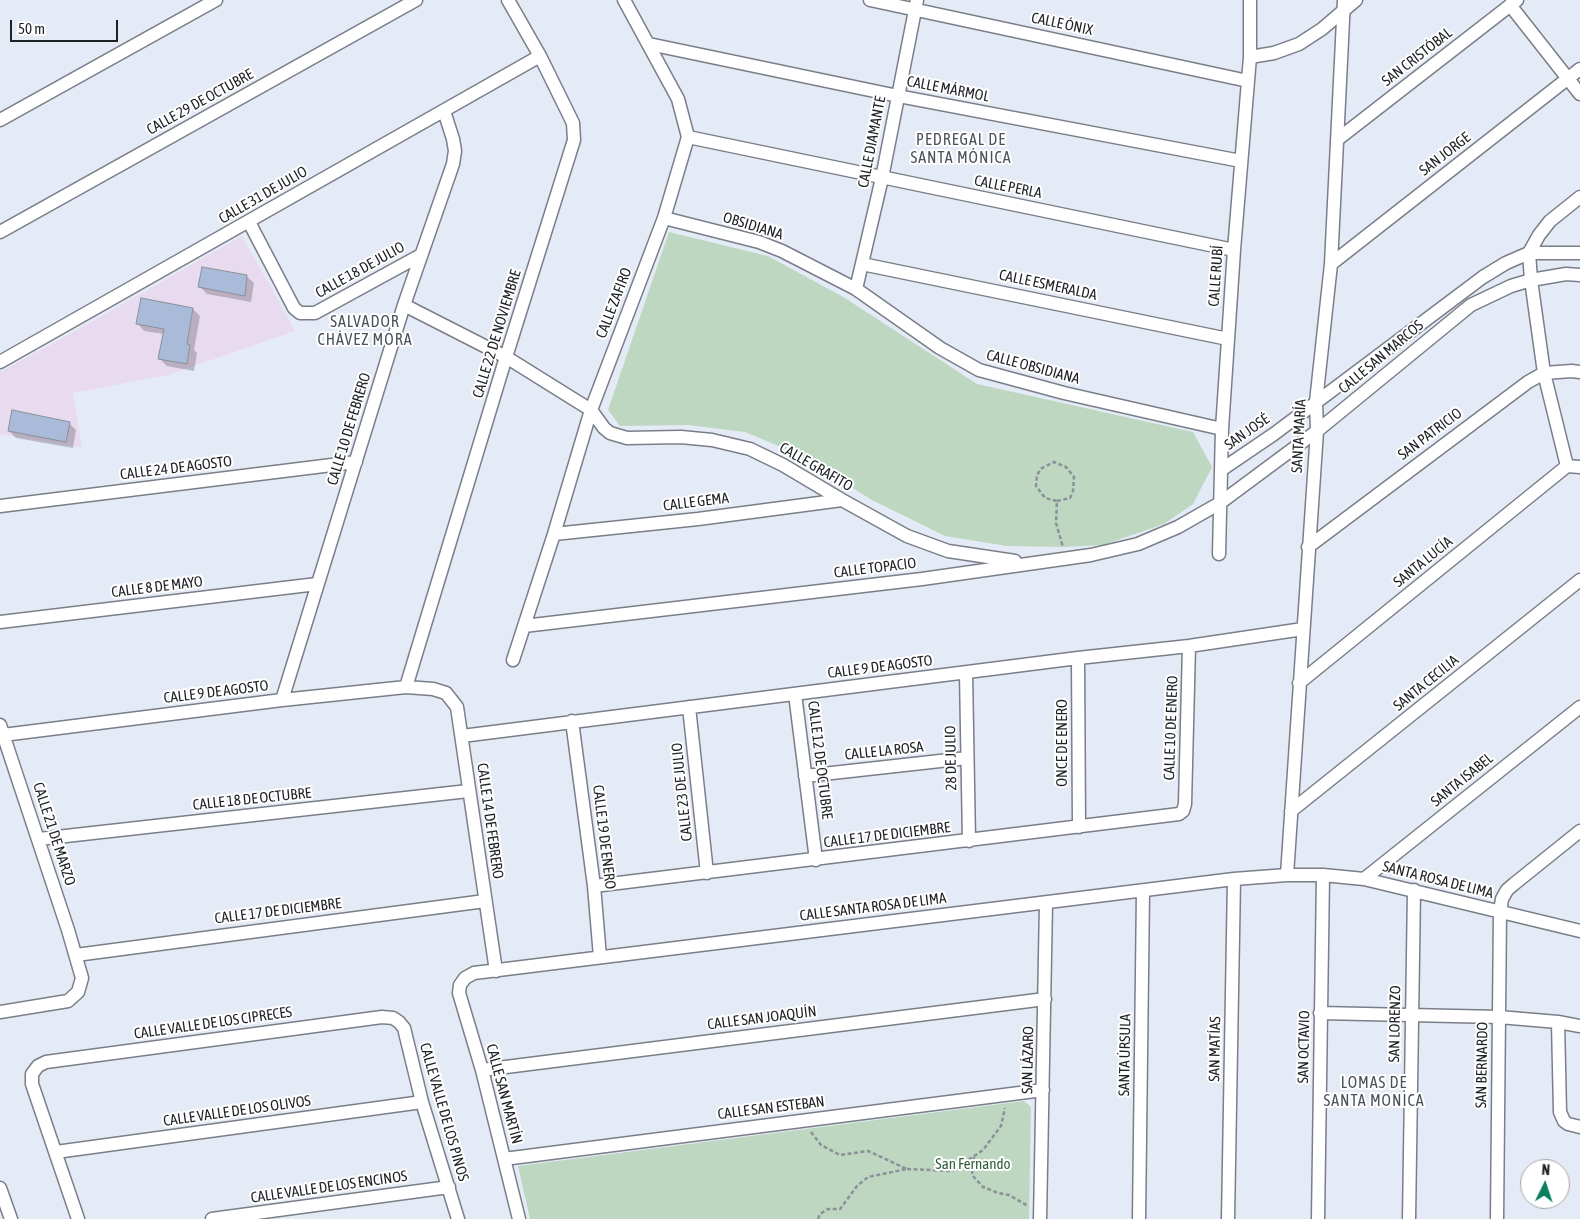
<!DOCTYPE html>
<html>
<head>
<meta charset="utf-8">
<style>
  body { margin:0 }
  #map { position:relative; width:1580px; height:1219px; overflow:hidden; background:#e5ebf6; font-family:"Asap Condensed",sans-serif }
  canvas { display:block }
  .north { position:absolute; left:1520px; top:1159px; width:50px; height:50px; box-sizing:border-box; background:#fff; border:1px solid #a5a6a8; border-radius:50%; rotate:4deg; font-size:14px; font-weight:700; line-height:20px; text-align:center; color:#1f2125 }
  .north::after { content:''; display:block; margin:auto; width:18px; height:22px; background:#0a7f5d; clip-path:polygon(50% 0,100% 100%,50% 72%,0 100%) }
  .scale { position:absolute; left:10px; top:20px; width:108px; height:22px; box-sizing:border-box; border:2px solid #1f2125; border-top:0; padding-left:6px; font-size:15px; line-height:18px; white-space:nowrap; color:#1f2125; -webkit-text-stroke:4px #fff; paint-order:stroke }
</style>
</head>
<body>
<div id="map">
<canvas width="1580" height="1219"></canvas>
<div class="north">N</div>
<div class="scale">50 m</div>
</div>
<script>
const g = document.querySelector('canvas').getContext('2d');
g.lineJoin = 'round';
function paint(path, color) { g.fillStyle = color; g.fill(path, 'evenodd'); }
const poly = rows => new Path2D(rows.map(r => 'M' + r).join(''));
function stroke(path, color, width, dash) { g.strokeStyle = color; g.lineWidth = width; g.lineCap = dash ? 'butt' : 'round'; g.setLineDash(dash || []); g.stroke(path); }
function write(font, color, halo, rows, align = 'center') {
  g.font = font + ' "Asap Condensed",sans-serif'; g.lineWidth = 4; g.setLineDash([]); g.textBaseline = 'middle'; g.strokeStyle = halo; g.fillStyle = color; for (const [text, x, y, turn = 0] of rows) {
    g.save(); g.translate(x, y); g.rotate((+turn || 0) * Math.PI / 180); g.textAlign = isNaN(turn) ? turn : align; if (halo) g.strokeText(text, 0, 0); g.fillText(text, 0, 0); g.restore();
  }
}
paint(poly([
  [242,236,295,331,168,375,73,393,82,448,0,434,0,372,63,338]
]), '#e8dbf0');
paint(poly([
  [669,232,768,256,845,298,977,384,1193,432,1212,467,1193,504,1164,524,1103,545,1063,547,1007,546,945,536,872,500,800,455,745,432,688,425,620,426,608,410],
  [1024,1101,1031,1107,1029,1219,530,1219,518,1166]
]), '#bdd7c1');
paint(poly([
  [246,276,254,283,251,302,207,294,200,287],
  [193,309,200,316,194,350,197,353,194,371,167,366,160,359,164,334,144,331,137,323],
  [69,423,76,430,73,448,16,438,9,431]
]), '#0003');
const building = poly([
  [202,267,247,275,245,296,198,287,202,267],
  [141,298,193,308,187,344,190,345,187,364,158,359,164,329,136,324,141,298],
  [12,410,70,422,66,442,8,431,12,410]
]);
paint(building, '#a9bbd8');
stroke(building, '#8a909a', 1);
const street = poly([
  [870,0,1248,81],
  [1510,5,1580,94],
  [649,44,898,96,1241,161],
  [1250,57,1274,53,1299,44,1322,29,1356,0],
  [0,120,216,0],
  [688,137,1234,250],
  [1338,139,1517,0],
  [664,218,759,242,782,251,856,289,940,348,979,370,1064,393,1222,429],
  [249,222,294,308,300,313,315,313,421,255],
  [0,232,416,0],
  [862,264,1228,339],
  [1331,264,1580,69],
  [856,289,882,178,917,0],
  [404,305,506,357,591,410,604,428,610,433,627,438,681,437,712,440,750,449,783,465,842,500,907,536,948,551,1015,561],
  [0,362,540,56],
  [1567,466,1544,373,1531,280,1529,253,1539,235,1550,221,1580,197],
  [1567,466,1580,467],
  [1221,470,1274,434,1483,277,1506,263,1529,253,1580,253],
  [0,506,356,462],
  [554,534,698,519,842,500],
  [1308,547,1528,382,1544,373,1572,371,1580,372],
  [1219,554,1222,429,1234,250,1250,57,1250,0],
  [0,622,317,584],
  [524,626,922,579,1091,555,1138,544,1178,527,1220,503,1317,431,1471,305,1511,286,1531,280,1566,274,1580,275],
  [1078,658,1079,827],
  [513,660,554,534,591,410,664,218,688,137,678,99,624,0],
  [966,673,969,841],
  [1299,683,1567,466],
  [406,687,506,357,574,140,573,123,540,56,508,0],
  [795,694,816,860],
  [282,700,404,305,453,164,455,151,453,139,444,111],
  [689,707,707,873],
  [572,721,594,886,600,957],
  [0,725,68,930,82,978,78,992,68,1001,0,1012],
  [3,735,282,700,406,687,433,689,446,693,457,707,496,971],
  [462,736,1078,658,1189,646,1303,629],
  [805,776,967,758],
  [1291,811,1580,580],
  [39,839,468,791],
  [1287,875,1317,431,1316,402,1331,264,1344,0],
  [1364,879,1580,707],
  [594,886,1179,814,1183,811,1185,804,1189,646],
  [76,955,485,901],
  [1320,1013,1499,1017,1558,1022,1580,1026],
  [1558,1022,1560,1112,1564,1121,1568,1124,1580,1127],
  [482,1070,1045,999],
  [56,1152,422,1102],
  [504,1159,1043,1090],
  [0,1188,11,1219],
  [78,1219,32,1084,32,1074,38,1066,46,1062,382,1017,393,1018,399,1022,404,1028,422,1102,458,1219],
  [212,1219,449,1187],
  [519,1219,482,1070,459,993,460,985,465,978,474,973,1234,879,1287,875,1323,875,1364,879,1580,931],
  [1040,1219,1046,903],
  [1139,1219,1143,891],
  [1228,1219,1234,879],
  [1318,1219,1323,875],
  [1409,1219,1414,890],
  [1497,1219,1500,912,1502,899,1507,890,1514,884,1580,831]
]);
stroke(street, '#797e88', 15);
stroke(poly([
  [1057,501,1070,498,1073,491,1074,477,1066,467,1054,462,1042,468,1037,475,1036,486,1045,498,1057,501,1056,523,1063,547],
  [811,1132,821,1145,840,1155,868,1151,907,1169,868,1177,857,1186,840,1209,828,1209,820,1214,818,1219],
  [974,1157,972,1175,983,1187,998,1193,1009,1195,1028,1206],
  [907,1169,952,1171,983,1150,1001,1126,1005,1108]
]), '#8c9098', 2.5, [4, 2.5]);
stroke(street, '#fff', 12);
write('15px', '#1f2125', '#fff', [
  ["CALLE ÓNIX",1062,24,12],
  ["SAN CRISTÓBAL",1417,57,-38],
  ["CALLE MÁRMOL",948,89,11],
  ["CALLE 29 DE OCTUBRE",200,102,-29],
  ["CALLE DIAMANTE",872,142,-79],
  ["SAN JORGE",1445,154,-38],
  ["CALLE PERLA",1008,187,11],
  ["CALLE 31 DE JULIO",263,195,-30],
  ["OBSIDIANA",753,226,17],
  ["CALLE 18 DE JULIO",360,270,-29],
  ["CALLE RUBÍ",1216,276,-86],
  ["CALLE ESMERALDA",1048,285,12],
  ["CALLE ZAFIRO",614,303,-69],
  ["CALLE 22 DE NOVIEMBRE",497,334,-73],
  ["CALLE SAN MARCOS",1381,357,-40],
  ["CALLE OBSIDIANA",1033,367,15],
  ["CALLE 10 DE FEBRERO",349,429,-73],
  ["SAN JOSÉ",1247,432,-35],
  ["SAN PATRICIO",1430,434,-37],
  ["SANTA MARÍA",1299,436,-87],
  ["CALLE GRAFITO",816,467,30],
  ["CALLE 24 DE AGOSTO",176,468,-7],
  ["CALLE GEMA",696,502,-7],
  ["SANTA LUCÍA",1423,562,-39],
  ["CALLE TOPACIO",875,568,-7],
  ["CALLE 8 DE MAYO",157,587,-7],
  ["CALLE 9 DE AGOSTO",880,667,-7],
  ["SANTA CECILIA",1426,683,-39],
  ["CALLE 9 DE AGOSTO",216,692,-7],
  ["CALLE 10 DE ENERO",1171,728,-88],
  ["ONCE DE ENERO",1062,743,-90],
  ["CALLE LA ROSA",884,751,-6],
  ["28 DE JULIO",951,758,-91],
  ["CALLE 12 DE OCTUBRE",820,760,83],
  ["SANTA ISABEL",1462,780,-39],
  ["CALLE 23 DE JULIO",682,792,-96],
  ["CALLE 18 DE OCTUBRE",252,799,-6],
  ["CALLE 14 DE FEBRERO",490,821,82],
  ["CALLE 21 DE MARZO",54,834,72],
  ["CALLE 17 DE DICIEMBRE",887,835,-7],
  ["CALLE 19 DE ENERO",604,837,83],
  ["SANTA ROSA DE LIMA",1438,880,14],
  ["CALLE SANTA ROSA DE LIMA",873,907,-7],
  ["CALLE 17 DE DICIEMBRE",278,911,-7],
  ["CALLE SAN JOAQUÍN",762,1018,-7],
  ["CALLE VALLE DE LOS CIPRECES",213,1023,-8],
  ["SAN LORENZO",1395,1024,-89],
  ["SAN OCTAVIO",1304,1047,-89],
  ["SAN MATÍAS",1215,1049,-89],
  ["SANTA ÚRSULA",1125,1055,-89],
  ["SAN LÁZARO",1028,1060,-89],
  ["SAN BERNARDO",1482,1065,-89],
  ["CALLE SAN MARTÍN",504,1094,75],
  ["CALLE SAN ESTEBAN",771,1108,-7],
  ["CALLE VALLE DE LOS OLIVOS",237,1111,-8],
  ["CALLE VALLE DE LOS PINOS",444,1112,74],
  ["CALLE VALLE DE LOS ENCINOS",329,1187,-8]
]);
write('15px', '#315f3c', '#fff', [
  ["San Fernando",973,1164]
]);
g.letterSpacing = '1px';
write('16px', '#4c515a', '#fff', [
  ["PEDREGAL DE",961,140],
  ["SANTA MÓNICA",961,158],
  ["SALVADOR",365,322],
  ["CHÁVEZ MORA",365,340],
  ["LOMAS DE",1374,1083],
  ["SANTA MONICA",1374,1101]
]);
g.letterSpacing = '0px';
</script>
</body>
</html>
